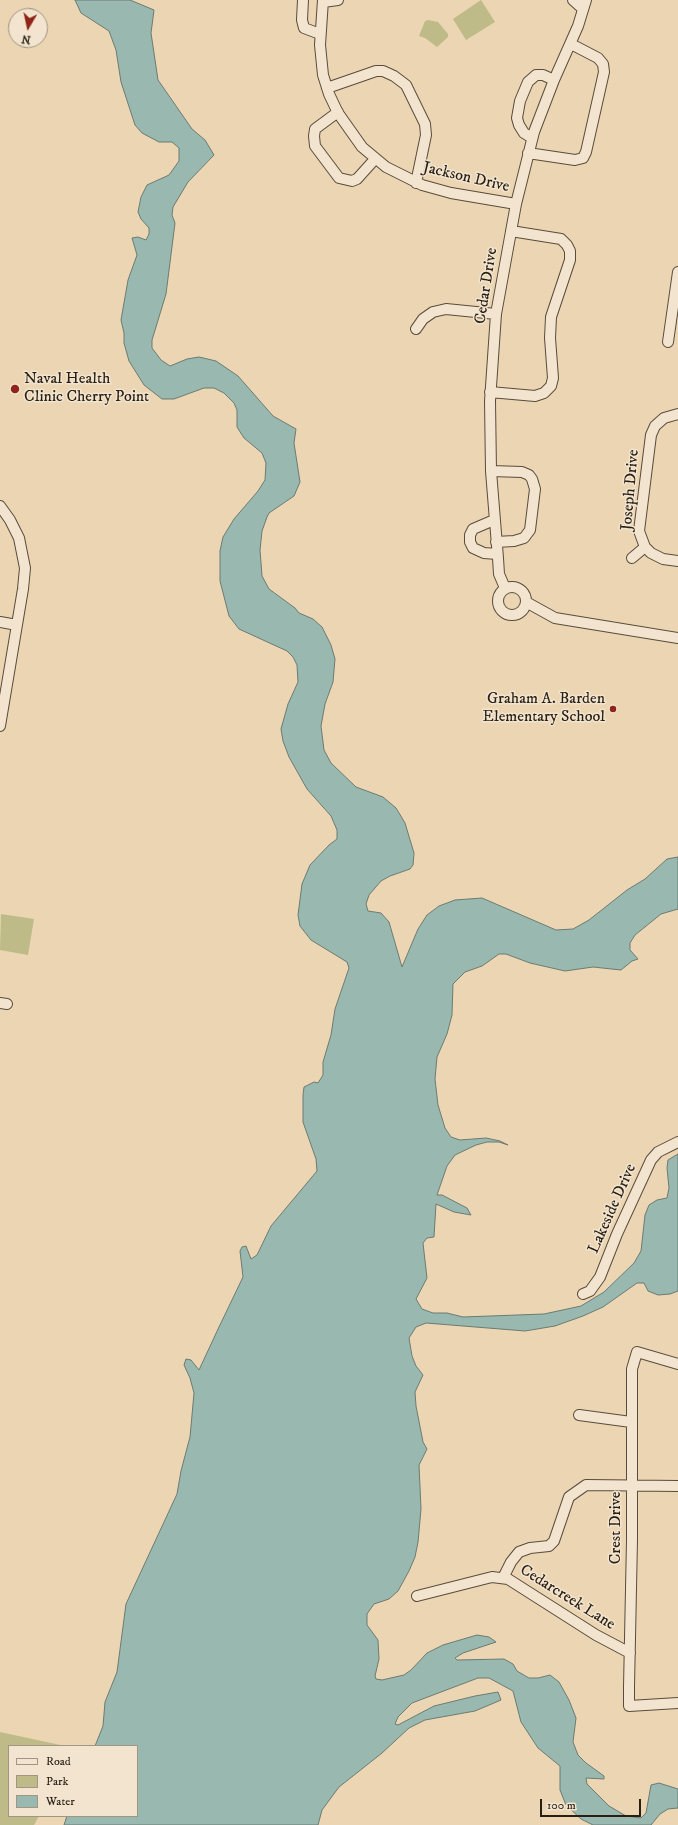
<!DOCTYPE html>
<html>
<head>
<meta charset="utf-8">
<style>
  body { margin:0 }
  #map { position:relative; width:678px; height:1825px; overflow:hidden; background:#ebd5b3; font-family:"IM FELL DW Pica",serif }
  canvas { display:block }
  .legend { position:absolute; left:8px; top:1745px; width:130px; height:72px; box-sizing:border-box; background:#f2e4ce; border:1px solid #a19584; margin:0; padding:5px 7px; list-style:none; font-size:12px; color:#281f14 }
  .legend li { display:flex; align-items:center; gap:8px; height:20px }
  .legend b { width:20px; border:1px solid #a19584 }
  .north { position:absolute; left:8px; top:8px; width:40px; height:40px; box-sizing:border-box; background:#f2e4ce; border:1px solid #a19584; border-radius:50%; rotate:189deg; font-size:11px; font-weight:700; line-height:16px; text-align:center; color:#281f14 }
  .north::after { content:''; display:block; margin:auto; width:14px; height:18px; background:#8f2418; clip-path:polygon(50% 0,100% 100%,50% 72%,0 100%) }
  .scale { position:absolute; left:540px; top:1799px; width:101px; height:18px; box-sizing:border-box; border:2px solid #281f14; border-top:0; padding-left:5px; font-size:12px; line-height:14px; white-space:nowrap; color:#281f14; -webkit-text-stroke:3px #f2e4ce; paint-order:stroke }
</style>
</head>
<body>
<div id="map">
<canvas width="678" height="1825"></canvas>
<ul class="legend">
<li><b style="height:5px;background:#f2e4ce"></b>Road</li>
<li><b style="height:11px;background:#bebb88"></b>Park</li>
<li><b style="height:11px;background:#98b8b0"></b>Water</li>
</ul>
<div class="north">N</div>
<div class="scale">100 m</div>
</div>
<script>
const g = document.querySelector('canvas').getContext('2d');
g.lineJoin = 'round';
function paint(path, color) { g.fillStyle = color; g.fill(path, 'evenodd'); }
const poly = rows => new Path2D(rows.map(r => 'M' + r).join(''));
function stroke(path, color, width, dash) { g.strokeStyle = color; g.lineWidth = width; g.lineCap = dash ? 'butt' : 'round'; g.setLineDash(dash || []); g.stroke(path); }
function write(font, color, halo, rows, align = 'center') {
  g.font = font + ' "IM FELL DW Pica",serif'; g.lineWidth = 3; g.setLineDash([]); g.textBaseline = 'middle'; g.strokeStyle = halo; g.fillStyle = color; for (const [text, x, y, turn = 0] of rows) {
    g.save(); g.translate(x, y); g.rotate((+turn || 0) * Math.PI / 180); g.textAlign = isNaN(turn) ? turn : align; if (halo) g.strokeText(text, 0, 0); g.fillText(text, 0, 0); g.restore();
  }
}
paint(poly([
  [481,0,495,22,466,40,453,19],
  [428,20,438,22,448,34,448,37,437,47,425,38,419,36,425,21],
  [1,914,34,919,28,955,0,950],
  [0,1732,65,1746,9,1746,9,1816,39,1816,34,1825,0,1825]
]), '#bebb88');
const water = poly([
  [75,0,130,0,154,10,151,33,158,80,192,129,205,140,214,155,188,182,173,207,172,215,175,223,166,294,152,340,152,348,161,360,170,366,187,359,199,357,216,361,238,376,273,416,296,429,294,443,300,482,294,496,269,513,267,517,262,531,260,550,262,576,269,589,295,608,299,613,313,619,322,627,331,645,335,659,333,682,325,704,321,726,324,750,331,763,356,787,383,797,396,808,405,823,414,853,413,865,410,869,390,876,381,881,369,895,366,904,368,911,381,913,389,922,402,967,418,929,427,915,439,906,455,900,482,898,556,930,573,929,589,920,627,890,645,879,667,859,678,857,678,909,661,914,635,935,630,943,630,950,638,959,632,961,621,970,593,967,565,971,530,963,506,954,499,954,482,966,465,972,453,984,452,1015,447,1034,437,1057,435,1079,438,1105,445,1128,451,1137,460,1140,486,1138,500,1141,508,1145,499,1142,487,1142,476,1145,455,1155,447,1166,437,1195,442,1195,467,1208,471,1215,454,1212,436,1204,434,1237,427,1238,423,1243,427,1278,416,1299,422,1309,433,1313,447,1313,463,1317,544,1314,581,1306,604,1292,634,1263,641,1251,645,1215,649,1205,657,1200,667,1198,669,1188,667,1168,668,1160,678,1154,678,1291,670,1294,658,1295,648,1291,644,1283,637,1283,603,1307,583,1316,555,1326,525,1331,426,1323,416,1327,409,1338,412,1356,416,1366,423,1375,415,1392,416,1406,423,1442,427,1449,419,1465,421,1509,418,1542,415,1557,409,1571,398,1591,389,1599,374,1604,367,1614,367,1625,378,1640,379,1659,375,1676,376,1679,382,1680,404,1675,411,1670,427,1653,443,1645,477,1635,489,1637,496,1642,463,1653,455,1658,457,1660,504,1659,513,1664,517,1671,529,1678,538,1678,550,1675,559,1682,569,1700,576,1718,573,1742,578,1755,586,1763,604,1776,604,1779,586,1778,587,1784,609,1806,626,1816,641,1818,646,1813,651,1785,659,1783,678,1789,678,1808,668,1809,660,1814,651,1825,593,1825,581,1819,566,1805,560,1790,560,1766,538,1748,521,1722,513,1691,489,1678,478,1678,412,1703,398,1717,395,1724,398,1725,434,1706,475,1696,498,1692,501,1700,475,1711,425,1720,409,1728,382,1753,339,1787,322,1810,318,1825,64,1825,67,1816,137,1816,137,1746,95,1746,103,1726,105,1702,117,1672,126,1604,177,1494,181,1471,190,1437,194,1393,190,1378,184,1365,186,1359,191,1360,199,1370,219,1327,243,1277,240,1251,242,1247,246,1246,251,1259,257,1255,271,1226,317,1171,316,1159,303,1122,303,1095,304,1087,314,1082,318,1083,323,1075,323,1062,331,1035,335,1009,349,968,347,962,311,940,300,926,298,915,302,884,310,865,329,845,337,839,337,830,331,816,307,789,289,757,283,741,281,729,288,704,298,682,297,665,293,657,287,651,239,629,229,616,220,581,220,551,223,537,234,519,258,491,265,480,266,463,262,453,244,438,237,427,237,410,234,403,224,393,214,388,204,388,174,399,162,399,144,385,129,361,124,343,124,333,121,320,128,280,137,255,132,238,138,237,146,240,149,234,149,228,141,219,138,212,141,197,147,185,169,175,179,161,179,148,172,142,159,142,142,133,135,125,121,82,116,50,109,31,81,13,75,0]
]);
paint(water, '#98b8b0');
stroke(water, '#6b7b72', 1);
const minor = poly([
  [303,0,302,20,304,28,320,34],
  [323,0,320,45,323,75,329,94,338,113,362,147,386,167,422,185,451,193,516,204],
  [573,0,583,9],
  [323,2,338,0],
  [327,88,376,71,383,71,394,76,406,85,425,124,426,135,416,183],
  [338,112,315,129,314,136,315,146,339,178,352,181,357,179,375,159],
  [532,138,524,133,519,125,517,118,520,101,528,82,536,75,543,75,554,80],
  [528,153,575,160,583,158,586,152,604,72,603,64,598,58,571,44],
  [416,329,423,319,433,312,446,309,496,314],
  [668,342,678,272],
  [490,392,535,396,544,393,551,386,553,378,550,338,551,317,570,260,570,251,567,245,561,239,511,231],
  [678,414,664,418,655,426,651,435,639,531,645,547,651,553,663,559,678,561],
  [491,471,522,472,529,475,532,479,535,489,530,530,524,538,514,541,496,542],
  [0,506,10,520,19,538,25,568,23,589,0,726],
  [494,520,473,529,470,535,470,542,473,548,484,553,497,554],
  [632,558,645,547],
  '498 601a14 14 0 1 1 28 0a14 14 0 1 1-28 0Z',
  [505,588,499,574,498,558,491,471,490,401,496,314,516,204,534,132,554,80,578,26,586,0],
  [526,602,555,618,678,638],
  [0,622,17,625],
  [0,1003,7,1004],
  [583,1294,590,1291,600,1277,617,1234,651,1160,658,1152,678,1142],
  [678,1364,637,1352,632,1369,632,1540,629,1687,629,1706,678,1703],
  [579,1415,631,1422],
  [503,1578,511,1562,519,1552,530,1548,549,1546,554,1541,569,1497,586,1485,678,1486],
  [417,1596,492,1577,508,1579,596,1635,630,1653]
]);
stroke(minor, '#594c3c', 12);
stroke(minor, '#f2e4ce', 10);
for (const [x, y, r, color] of [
  [15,389,5,"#8f2418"],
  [613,709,4,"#8f2418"]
]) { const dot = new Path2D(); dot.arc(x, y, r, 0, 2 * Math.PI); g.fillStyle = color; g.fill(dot); stroke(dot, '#f2e4ce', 1.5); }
write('16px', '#281f14', '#f2e4ce', [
  ["Jackson Drive",466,178,13],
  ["Cedar Drive",487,286,-81],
  ["Joseph Drive",631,490,-85],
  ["Lakeside Drive",613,1209,-66],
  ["Crest Drive",617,1528,-90],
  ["Cedarcreek Lane",567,1598,32]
]);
write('16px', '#281f14', '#f2e4ce', [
  ["Naval Health",24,380],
  ["Clinic Cherry Point",24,398],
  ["Graham A. Barden",605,700,"right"],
  ["Elementary School",605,718,"right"]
], 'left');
</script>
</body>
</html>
